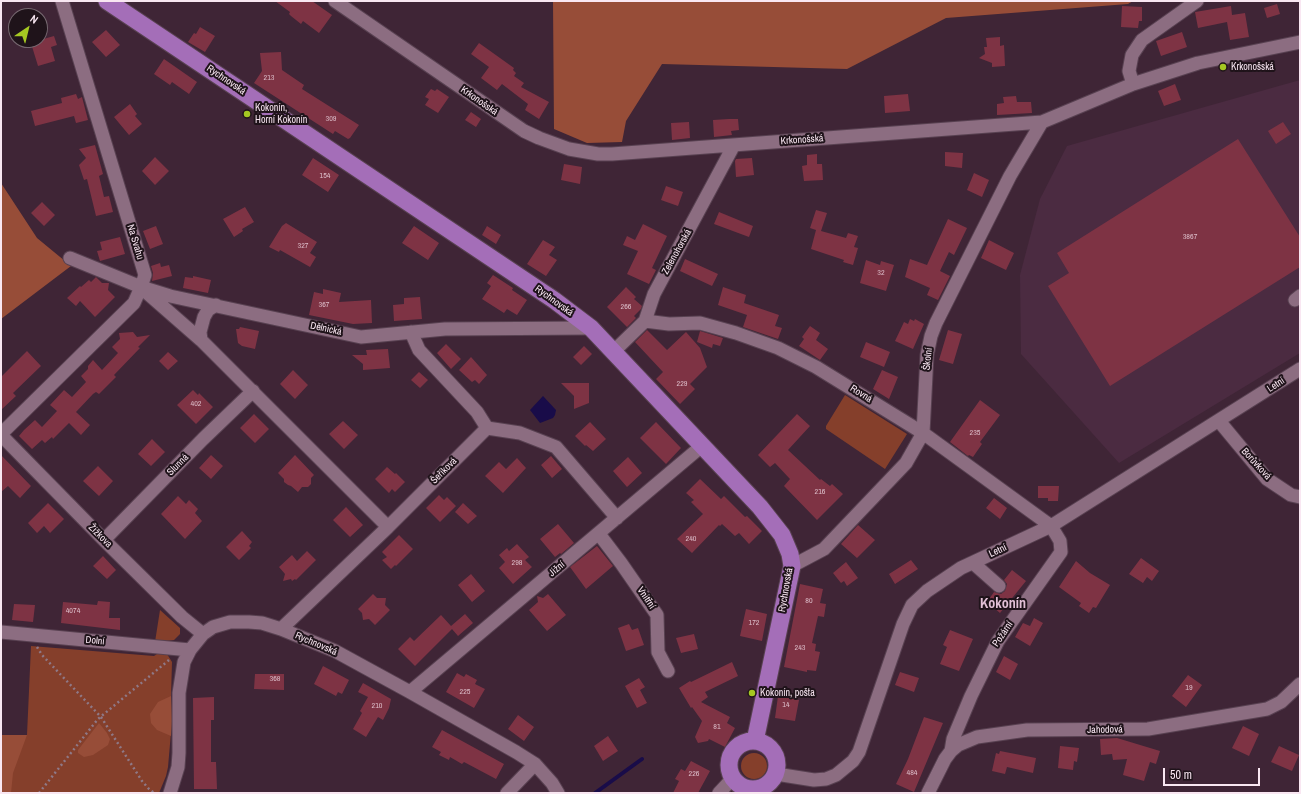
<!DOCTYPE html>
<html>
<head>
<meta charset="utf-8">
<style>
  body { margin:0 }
  #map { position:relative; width:1301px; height:794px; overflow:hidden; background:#3f2536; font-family:"Archivo Narrow",sans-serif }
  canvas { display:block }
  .frame { position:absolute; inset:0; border:2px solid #f9e7f2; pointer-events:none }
  .north { position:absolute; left:8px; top:8px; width:40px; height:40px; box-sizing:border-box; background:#1f131a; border:1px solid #766870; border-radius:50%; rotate:35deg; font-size:11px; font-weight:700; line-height:16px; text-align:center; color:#f9e7f2 }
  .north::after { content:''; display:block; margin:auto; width:14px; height:18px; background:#a5c822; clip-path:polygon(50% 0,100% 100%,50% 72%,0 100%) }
  .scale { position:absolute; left:1163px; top:768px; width:97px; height:18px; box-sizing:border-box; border:2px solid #f9e7f2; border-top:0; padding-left:5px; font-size:12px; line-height:14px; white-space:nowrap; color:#f9e7f2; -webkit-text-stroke:3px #1f131a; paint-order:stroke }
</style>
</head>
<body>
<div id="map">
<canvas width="1301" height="794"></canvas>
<div class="frame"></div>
<div class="north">N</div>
<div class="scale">50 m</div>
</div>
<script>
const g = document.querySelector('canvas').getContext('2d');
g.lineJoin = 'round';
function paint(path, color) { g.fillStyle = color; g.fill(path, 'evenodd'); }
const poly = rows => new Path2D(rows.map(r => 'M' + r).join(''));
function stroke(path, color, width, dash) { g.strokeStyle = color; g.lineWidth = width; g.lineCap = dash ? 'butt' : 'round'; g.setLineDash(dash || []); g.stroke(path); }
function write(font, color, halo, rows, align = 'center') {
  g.font = font + ' "Archivo Narrow",sans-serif'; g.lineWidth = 4; g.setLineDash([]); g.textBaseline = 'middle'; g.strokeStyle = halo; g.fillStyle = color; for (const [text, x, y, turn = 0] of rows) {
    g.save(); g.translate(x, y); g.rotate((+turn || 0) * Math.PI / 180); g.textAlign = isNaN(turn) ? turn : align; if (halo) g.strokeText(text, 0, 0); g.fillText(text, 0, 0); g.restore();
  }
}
paint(poly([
  [1300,80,1300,353,1119,463,1021,354,1020,275,1040,199,1067,146]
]), '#4b2b41');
paint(poly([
  [845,395,907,434,885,469,826,429,826,426],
  [160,610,180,628,180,634,174,640,155,642],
  [31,646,154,656,157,654,167,654,172,662,171,696,172,721,168,767,166,776,159,793,1,793,1,735,27,735],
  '741 766a13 13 0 1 1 26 0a13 13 0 1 1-26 0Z'
]), '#853f2b');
paint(poly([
  [553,1,1133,1,1128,4,946,18,847,69,662,64,626,121,622,142,587,143,554,129],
  [1,183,37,238,71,266,1,319],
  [171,696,172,721,171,736,157,730,151,723,150,714,158,702],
  [99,723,107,733,110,739,108,745,93,755,84,757,78,753,78,750],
  [1,735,27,735,13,773,11,793,1,793]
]), '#974d38');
paint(poly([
  [543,396,556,410,555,415,553,418,540,423,530,410]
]), '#190c49');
stroke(poly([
  [595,793,642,759]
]), '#190c49', 4);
paint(poly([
  [275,1,312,1,332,15,319,33,303,21,301,24,291,16,289,14,290,12],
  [1277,4,1280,14,1267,18,1264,8],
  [1122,6,1142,7,1142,21,1139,21,1138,28,1121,27],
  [1231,6,1232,15,1245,13,1249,37,1230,40,1227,22,1198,28,1195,12],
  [200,27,215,36,205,52,188,42,194,33,196,34],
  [106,30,120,45,106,57,92,42],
  [1182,32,1187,47,1161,56,1156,41],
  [54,36,57,45,51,47,55,61,38,66,30,40,40,40],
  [1000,37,1000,46,1004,45,1005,66,992,67,992,63,979,58,985,54,984,47,987,47,986,38],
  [479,43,514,68,513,70,516,73,514,76,524,83,521,87,549,102,539,119,525,110,528,104,502,84,497,90,481,78,489,67,471,54],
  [281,52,282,70,304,85,302,89,359,125,350,138,348,139,335,131,333,134,254,83,262,71,260,53],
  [164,59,197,82,189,94,172,82,170,85,154,74],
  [1175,84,1181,100,1164,106,1158,91],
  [431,89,435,91,437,89,449,97,438,113,425,105,429,99,425,97],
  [76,94,78,99,82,97,88,120,76,123,74,116,35,126,31,111,62,103,61,98],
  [908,94,910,111,885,113,884,96],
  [1016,96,1017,102,1031,102,1032,113,997,115,997,104,1004,103,1003,97],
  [130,104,137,114,135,116,142,124,129,135,114,117],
  [471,112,481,119,476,127,465,120],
  [729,119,738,119,739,130,731,131,732,135,714,137,713,120],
  [689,122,690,138,672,140,671,123],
  [1283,122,1291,134,1276,144,1268,131],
  [1238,139,1300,237,1300,267,1110,386,1048,286,1069,273,1057,253],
  [95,145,103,174,99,176,104,197,109,196,113,212,96,216,87,179,84,180,79,165,86,158,79,149],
  [945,152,963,153,962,168,945,166],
  [817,154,817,164,822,164,823,180,804,181,802,166,807,165,807,155],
  [155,157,169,171,155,185,142,171],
  [313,158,339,175,328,192,302,175],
  [752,158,754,175,736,177,735,161,736,159],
  [564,164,582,167,580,184,561,180],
  [974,173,989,180,982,197,967,190],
  [666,186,683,192,678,206,661,200],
  [42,202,55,215,44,226,31,213],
  [245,207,254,222,242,229,243,231,234,237,223,219],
  [816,210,827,213,821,231,846,238,848,233,858,236,854,247,858,248,853,265,843,262,844,260,811,249,816,230,810,228],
  [719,212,753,226,749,237,714,224],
  [948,219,967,228,954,255,949,252,940,271,950,276,938,300,927,295,930,288,905,277,910,259,927,265],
  [286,223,317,242,310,253,316,257,310,267,280,250,279,252,269,247,282,226],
  [643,224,667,236,652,268,656,270,649,284,627,274,638,251,623,245,627,236,635,240],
  [156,226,163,244,150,249,143,231],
  [414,226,439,243,428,260,402,243],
  [487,226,501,235,496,244,482,235],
  [120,237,125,254,100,261,97,251,102,250,100,242],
  [543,240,555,247,549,255,557,260,546,276,527,264],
  [989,240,1014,253,1006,270,981,258],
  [685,259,718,274,712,286,680,271],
  [866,260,880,265,881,261,894,265,886,291,860,283],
  [160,263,161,267,169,265,172,276,152,281,153,273,151,266],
  [493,275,513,288,512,290,527,300,517,315,507,309,504,313,482,299,491,286,487,283],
  [193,276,211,280,208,293,183,288,185,277,193,278],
  [96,277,102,283,109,283,108,290,115,297,95,317,80,301,76,306,67,298,80,286,81,287,89,280,91,282],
  [626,287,636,297,634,299,642,306,641,309,634,316,636,318,627,327,607,307],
  [723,287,746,295,744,303,779,315,775,326,782,328,778,339,743,327,747,315,718,305],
  [323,289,341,293,339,302,371,300,372,323,353,324,309,315,314,292,323,294],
  [420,297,422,319,394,321,393,305,404,304,404,298],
  [910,319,914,321,915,319,924,324,913,349,895,341,904,322,908,324],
  [810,326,820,333,816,340,828,349,820,360,799,346,804,339,802,337],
  [240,327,259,331,255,349,242,346,238,343,236,329,239,329],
  [647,330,667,350,686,332,700,348,707,367,690,384,695,389,680,404,656,379,663,372,635,342],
  [948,330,962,334,953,364,939,360],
  [700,331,723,338,720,346,713,344,712,348,697,342],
  [133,332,137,337,150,335,138,347,140,348,114,375,116,377,99,394,96,392,93,394,76,412,90,425,81,435,69,423,53,439,52,437,45,443,42,440,32,449,19,436,24,430,35,420,42,427,57,411,50,405,64,390,72,397,86,382,81,376,88,369,88,366,93,360,102,370,118,353,112,347,120,339,119,333],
  [866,342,890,352,884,367,860,357],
  [446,344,461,359,451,369,437,353],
  [584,346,592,354,581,365,573,357],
  [388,349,390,368,363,370,363,364,352,355,367,355,366,350],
  [27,351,41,366,13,393,16,396,1,410,1,377],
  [168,352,178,361,168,370,159,361],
  [471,357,487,375,479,384,475,380,472,382,459,370],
  [293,370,308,385,295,399,280,384],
  [882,370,898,377,889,399,873,389],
  [419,372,428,380,420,388,411,380],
  [561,383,589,383,589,403,574,409,574,396],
  [193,390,198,395,199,393,213,407,196,424,177,405],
  [980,400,1000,415,980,442,982,444,973,457,969,455,968,456,950,442],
  [254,414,269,429,255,443,240,428],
  [797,414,810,426,788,450,820,480,821,479,830,486,832,484,843,494,817,520,784,486,790,479,775,463,770,467,758,455],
  [343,421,358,435,344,449,329,434],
  [590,422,606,439,593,451,586,445,585,446,575,436],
  [656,422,681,448,666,464,640,438],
  [152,439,165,452,151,466,138,454],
  [1,455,31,486,20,498,8,486,1,492],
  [211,455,223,466,211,479,199,468],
  [295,455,314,475,311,478,311,484,308,487,302,487,298,492,291,486,288,485,284,482,284,479,278,473],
  [551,456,562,469,552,478,541,465],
  [628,457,642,473,627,487,613,471],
  [517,458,526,468,503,493,485,476,499,462,506,469],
  [98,466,113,481,99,496,83,481],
  [387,467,395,474,396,473,405,482,395,492,392,489,389,493,375,479],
  [700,479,721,499,724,496,745,517,747,516,762,531,749,544,739,533,735,536,722,524,720,526,719,525,692,553,677,539,703,514,691,502,694,500,686,493],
  [1038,486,1059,486,1058,501,1048,501,1048,498,1038,498],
  [439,495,444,500,447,497,456,506,440,522,426,508],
  [178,496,186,504,189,500,198,509,195,513,202,521,185,539,161,514],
  [994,498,1007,508,1000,519,986,508],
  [48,503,64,519,50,533,44,526,37,533,28,523],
  [463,503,477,516,468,524,455,512],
  [346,507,363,525,350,537,333,520],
  [558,524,574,543,561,554,560,553,555,557,540,539],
  [858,525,875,540,857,558,841,544],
  [242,531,252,542,249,546,251,548,239,560,226,547],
  [399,535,413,549,396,566,395,565,391,569,382,560,387,557,382,552],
  [517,544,529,557,525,560,532,567,513,584,499,568,505,562,499,555,507,548,509,551],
  [597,546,613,566,586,589,570,567],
  [307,551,316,560,296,580,295,579,292,581,291,579,283,581,285,574,279,567,292,555,297,561],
  [103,556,116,570,107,579,93,566],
  [1141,558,1159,571,1152,581,1147,577,1143,583,1129,574],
  [911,560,918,569,895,584,889,574],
  [1076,561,1090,573,1110,585,1096,608,1093,607,1089,613,1079,606,1081,603,1059,587],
  [846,562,858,578,847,586,844,581,841,583,833,573],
  [1012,570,1026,581,1000,613,987,602,994,592,1001,594,1005,591,1007,584,1004,580],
  [471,574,485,591,472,602,458,585],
  [800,584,823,589,820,603,826,604,824,617,818,616,812,643,816,644,815,651,820,652,816,671,807,670,807,672,784,667],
  [373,594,377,598,386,598,385,605,390,610,375,625,369,619,363,620,362,613,358,609],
  [548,594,566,615,547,631,529,610,538,602,537,596,543,598],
  [98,601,110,602,109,618,120,618,120,630,61,623,63,602,97,605],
  [14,604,35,605,33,622,12,620],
  [746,609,767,614,762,641,740,636],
  [465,614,473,623,458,636,452,629,415,666,398,649,410,637,414,641,441,615,451,626],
  [1034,618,1043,623,1030,646,1015,637,1023,623,1030,626],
  [629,624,632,630,638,628,644,645,626,651,618,628],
  [950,630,973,639,959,671,940,664,947,647,943,645],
  [694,634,698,649,681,653,676,638],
  [1004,656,1018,664,1010,680,996,672],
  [732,662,738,676,705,692,708,697,701,702,730,717,727,723,735,728,725,747,709,739,708,741,698,743,695,737,702,721,692,707,691,708,679,688,690,681,691,682],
  [323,666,349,680,342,694,338,692,336,696,314,684],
  [900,672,919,678,914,692,895,685],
  [457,673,464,677,466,674,477,680,475,684,485,689,474,708,446,692],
  [255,674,284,674,284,690,254,689],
  [1188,675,1202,685,1186,707,1172,696],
  [639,678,645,687,640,690,647,703,637,708,625,686],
  [363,683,391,699,389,708,383,720,378,717,366,737,353,729,362,713,360,711,368,697,358,692],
  [778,696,799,700,795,721,775,718],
  [214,697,214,720,211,720,211,762,216,762,217,789,194,789,193,698],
  [518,715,534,727,524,741,508,729],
  [924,717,943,723,914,792,896,784,908,759],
  [1243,726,1259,734,1249,756,1232,748],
  [442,730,504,764,496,779,464,762,462,764,450,757,449,760,439,755,441,752,432,747],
  [608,736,618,751,603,761,594,746],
  [1117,738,1160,751,1156,764,1150,762,1144,781,1123,775,1127,759,1113,760,1112,754,1101,755,1100,739],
  [1060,746,1079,748,1077,762,1074,761,1073,770,1058,768],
  [1279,746,1299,755,1292,771,1271,762],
  [1000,751,1036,758,1033,773,1007,767,1005,774,992,771,996,753,999,754],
  [691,761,710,771,698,793,673,793,679,781,675,779,681,769,685,771]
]), '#7e3344');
const minor = poly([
  [335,1,524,131,539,138,569,149,598,154,612,154,1042,122,1133,84,1198,63,1300,42],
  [1133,84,1129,71,1132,55,1142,40,1197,1],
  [70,258,141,287,170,296,361,337,445,329,591,328],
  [145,291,201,340,388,527],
  [1295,300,1300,296],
  [645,321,669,324,700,323,736,333,778,348,816,367,923,433,1051,526,1060,541,1061,552,998,641,971,696,953,739,951,751],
  [411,332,419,350,477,412,487,428],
  [201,340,200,332,204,317,208,310,216,305],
  [613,352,645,321,654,294,734,145],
  [1219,421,1267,479,1291,495,1300,497],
  [1,434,134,303,141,287,145,275,62,1],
  [1,435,104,540,182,617,203,634],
  [599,534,621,563,657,615,658,652,668,671],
  [104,540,203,439,253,391],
  [973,563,999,586],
  [792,566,824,549,906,463,923,433,927,355,931,336,936,323,1010,176,1042,122],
  [281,629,388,527,487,428,520,433,556,447,617,518],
  [1,632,190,650],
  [410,692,703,445],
  [776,774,814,780,826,779,836,775,853,761,859,752,903,624,912,605,927,591,961,568,1051,526,1300,369],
  [170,793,178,767,179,753,179,693,184,662,190,650,203,634,213,627,230,622,249,622,262,623,281,629,335,651,410,692,516,752,535,764,552,783,558,793],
  [507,793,535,764],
  [719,793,733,778],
  [928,793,945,759,951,751,958,745,977,737,1027,730,1148,729,1267,709,1281,702,1300,684]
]);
const major = poly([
  [107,1,554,300,591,328,760,507,782,535,790,554,792,566,755,741],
  '729 765a24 24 0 1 1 48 0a24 24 0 1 1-48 0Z'
]);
stroke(minor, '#584151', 15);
stroke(major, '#584151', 19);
stroke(poly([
  [37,647,42,655,101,717,142,781,149,789,154,793],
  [39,793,98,719,169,660]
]), '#8f7987', 2.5, [2, 3]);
stroke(minor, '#8c6d81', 13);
stroke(major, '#a46eb8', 17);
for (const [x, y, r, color] of [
  [1223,67,4,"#a5c822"],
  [247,114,4,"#a5c822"],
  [752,693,4,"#a5c822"]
]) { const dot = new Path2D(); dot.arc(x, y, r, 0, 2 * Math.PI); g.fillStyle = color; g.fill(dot); stroke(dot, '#1f131a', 1.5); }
write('8px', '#dabac6', null, [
  ["213",269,78],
  ["309",331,119],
  ["154",325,176],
  ["3867",1190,237],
  ["327",303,246],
  ["32",881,273],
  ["367",324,305],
  ["266",626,307],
  ["229",682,384],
  ["402",196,404],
  ["235",975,433],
  ["216",820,492],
  ["240",691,539],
  ["298",517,563],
  ["80",809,601],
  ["4074",73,611],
  ["172",754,623],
  ["243",800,648],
  ["368",275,679],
  ["19",1189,688],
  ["225",465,692],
  ["14",786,705],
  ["210",377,706],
  ["81",717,727],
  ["484",912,773],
  ["226",694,774]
]);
write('10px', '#f9e7f2', '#1f131a', [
  ["Krkonošská",1231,67],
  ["Kokonín,",255,108],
  ["Horní Kokonín",255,120],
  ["Kokonín, pošta",760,693]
], 'left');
write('10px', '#f9e7f2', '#1f131a', [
  ["Rychnovská",226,80,34],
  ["Krkonošská",479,101,35],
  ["Krkonošská",802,140,-4],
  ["Na Svahu",135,242,73],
  ["Zelenohorská",677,252,-61],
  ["Rychnovská",554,301,36],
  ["Dělnická",326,329,12],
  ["Školní",928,359,-84],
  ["Letní",1276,385,-33],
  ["Rovná",861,394,32],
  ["Borůvková",1256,464,48],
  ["Slunná",178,465,-45],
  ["Šeříková",444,471,-45],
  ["Žižkova",100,536,45],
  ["Letní",998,551,-25],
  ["Jižní",557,569,-40],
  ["Rychnovská",786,590,-80],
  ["Vnitřní",646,598,56],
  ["Požární",1003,634,-56],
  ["Dolní",95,641,5],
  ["Rychnovská",316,644,23],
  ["Jahodová",1105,730,-1]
]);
write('bold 14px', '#e2c0d6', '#1f131a', [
  ["Kokonín",1003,604]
]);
</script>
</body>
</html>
